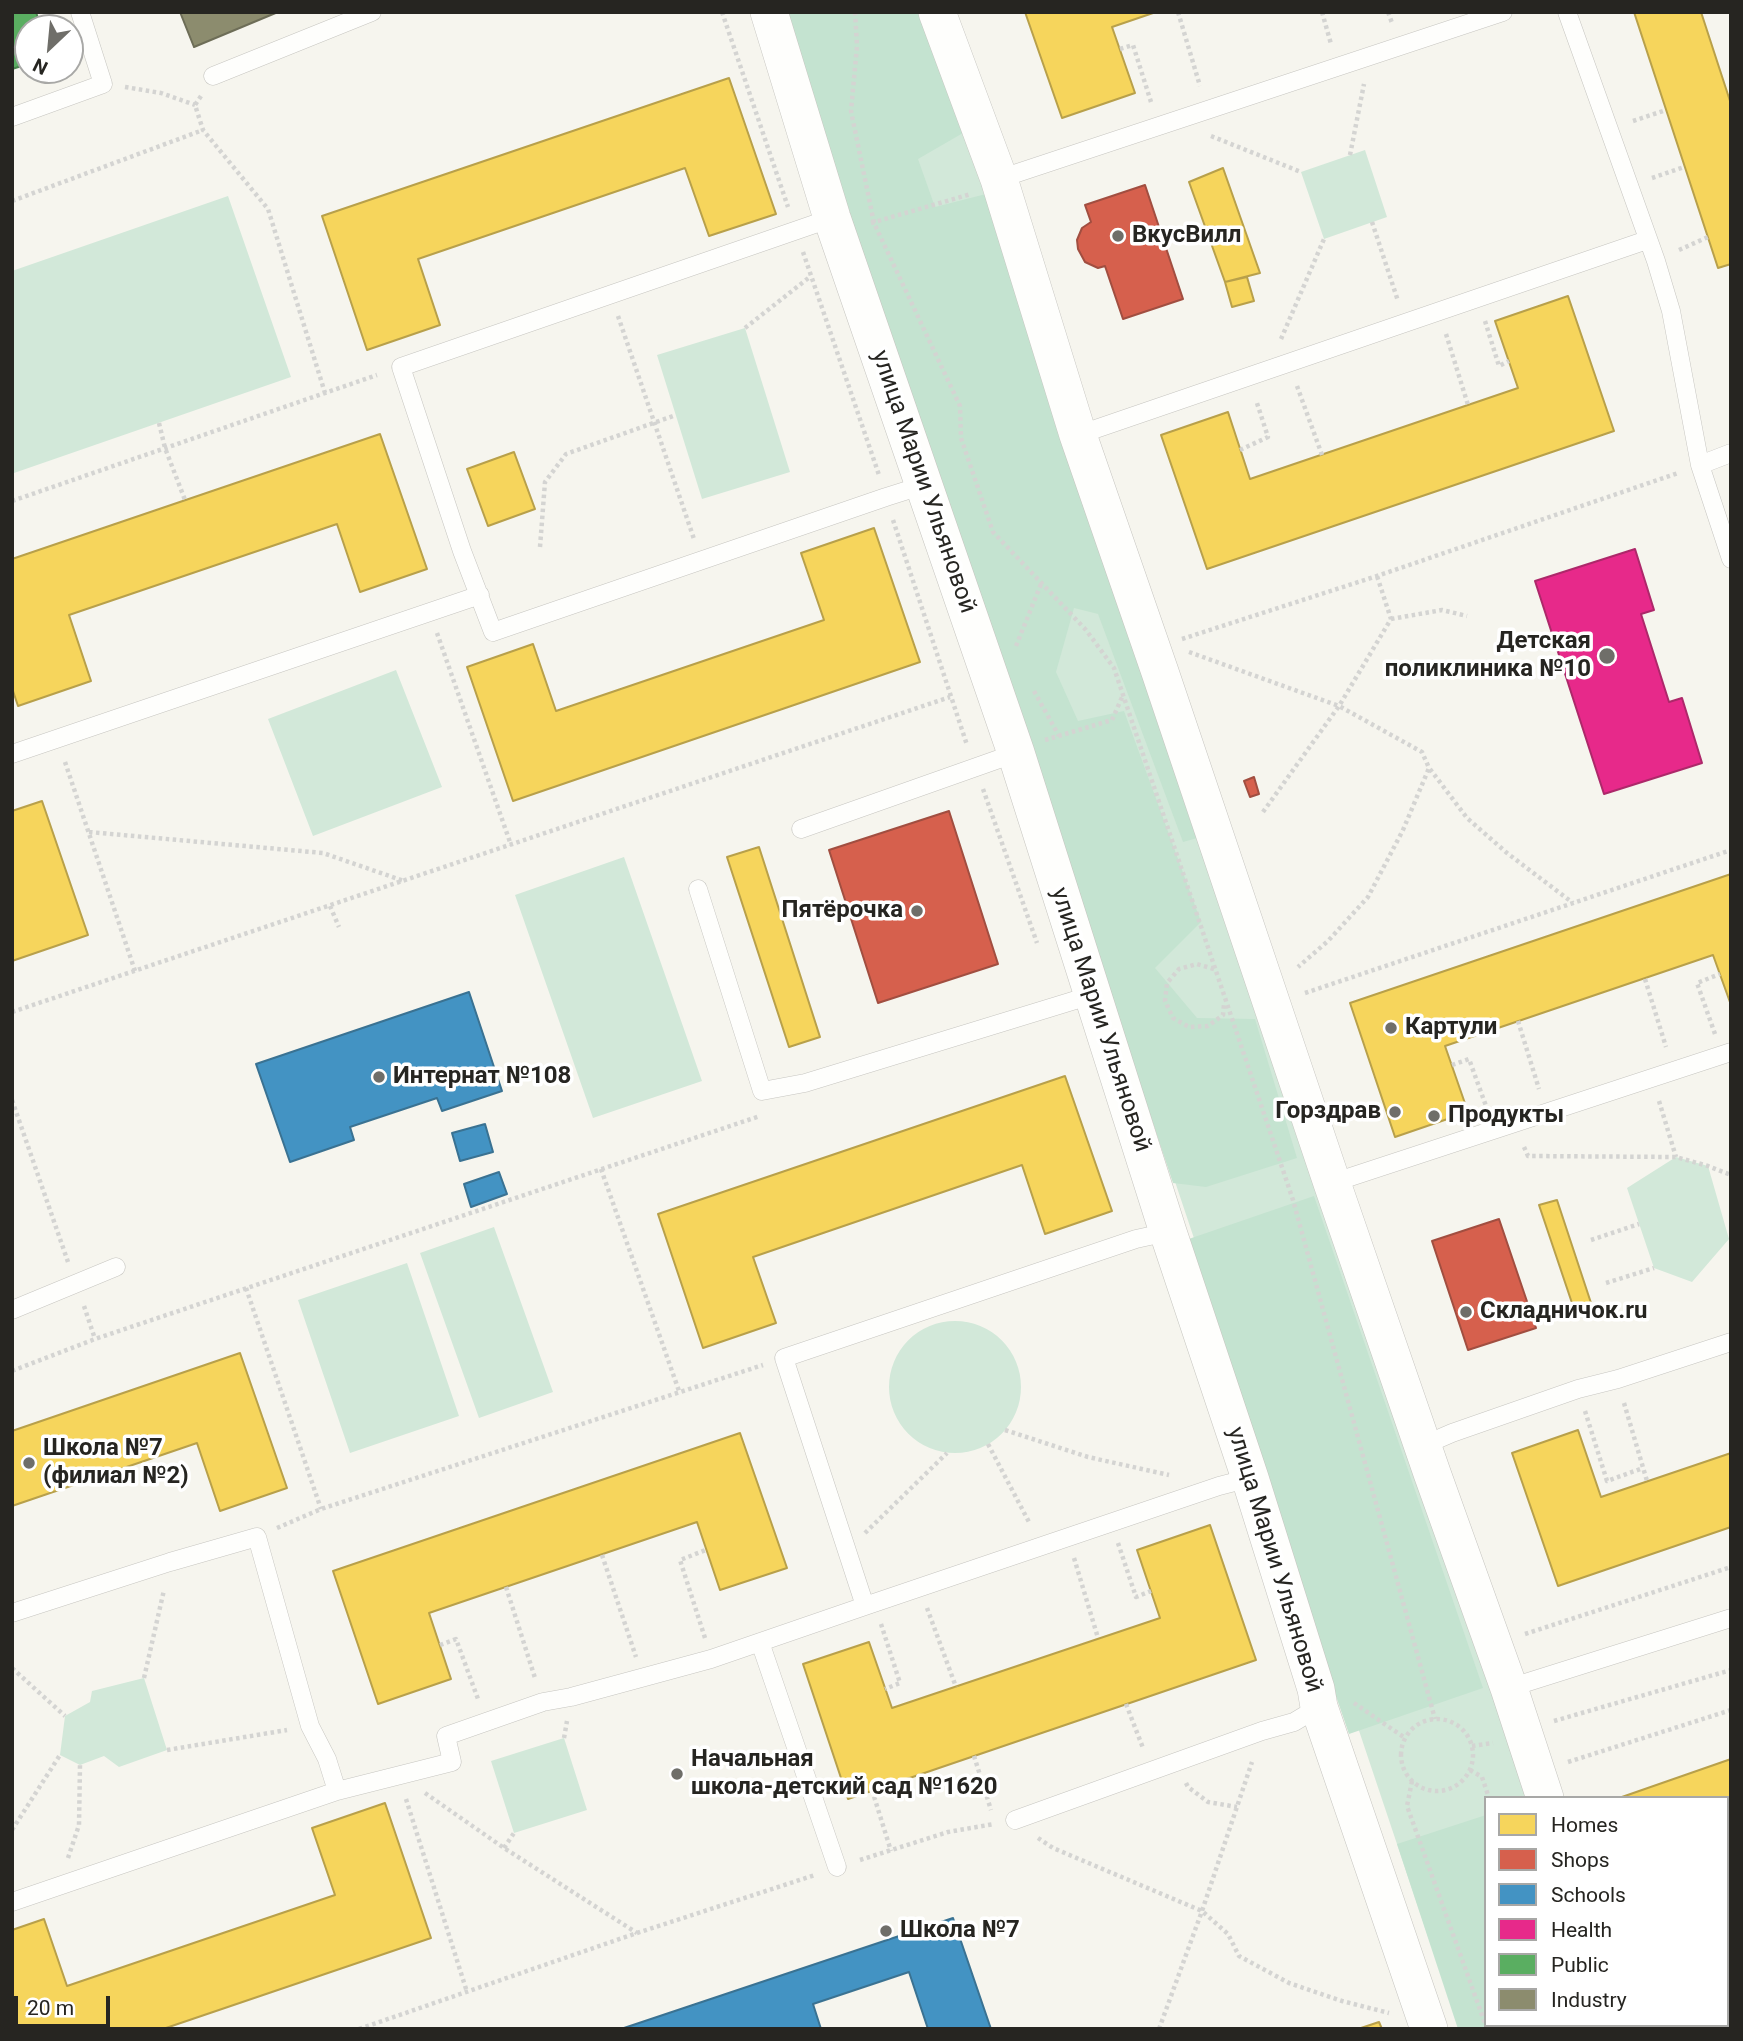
<!DOCTYPE html>
<html>
<head>
<meta charset="utf-8">
<style>
  body { margin:0 }
  #map { position:relative; width:1743px; height:2041px; overflow:hidden; background:#f6f5ee; font-family:Roboto,sans-serif }
  canvas { display:block }
  .frame { position:absolute; inset:0; border:14px solid #262521; pointer-events:none }
  .legend { position:absolute; left:1484px; top:1796px; width:245px; height:231px; box-sizing:border-box; background:#fff; border:2px solid #a8a8a6; margin:0; padding:9px 12px; list-style:none; font-size:21px; color:#262521 }
  .legend li { display:flex; align-items:center; gap:14px; height:35px }
  .legend b { width:35px; border:2px solid #a8a8a6 }
  .north { position:absolute; left:14px; top:14px; width:70px; height:70px; box-sizing:border-box; background:#fff; border:2px solid #a8a8a6; border-radius:50%; rotate:206deg; font-size:19px; font-weight:700; line-height:28px; text-align:center; color:#262521 }
  .north::after { content:''; display:block; margin:auto; width:24px; height:32px; background:#6f6e69; clip-path:polygon(50% 0,100% 100%,50% 72%,0 100%) }
  .scale { position:absolute; left:14px; top:1996px; width:96px; height:32px; box-sizing:border-box; border:4px solid #262521; border-top:0; padding-left:9px; font-size:21px; line-height:24px; white-space:nowrap; color:#262521; -webkit-text-stroke:5px #fff; paint-order:stroke }
</style>
</head>
<body>
<div id="map">
<canvas width="1743" height="2041"></canvas>
<div class="frame"></div>
<ul class="legend">
<li><b style="height:19px;background:#f6d55c"></b>Homes</li>
<li><b style="height:19px;background:#d6604d"></b>Shops</li>
<li><b style="height:19px;background:#4393c3"></b>Schools</li>
<li><b style="height:19px;background:#e7298a"></b>Health</li>
<li><b style="height:19px;background:#5aae61"></b>Public</li>
<li><b style="height:19px;background:#8c8c6e"></b>Industry</li>
</ul>
<div class="north">N</div>
<div class="scale">20 m</div>
</div>
<script>
const g = document.querySelector('canvas').getContext('2d');
g.lineJoin = 'round';
function paint(path, color) { g.fillStyle = color; g.fill(path, 'evenodd'); }
const poly = rows => new Path2D(rows.map(r => 'M' + r).join(''));
function stroke(path, color, width, dash) { g.strokeStyle = color; g.lineWidth = width; g.lineCap = dash ? 'butt' : 'round'; g.setLineDash(dash || []); g.stroke(path); }
function write(font, color, halo, rows, align = 'center') {
  g.font = font + ' Roboto,sans-serif'; g.lineWidth = 7; g.setLineDash([]); g.textBaseline = 'middle'; g.strokeStyle = halo; g.fillStyle = color; for (const [text, x, y, turn = 0] of rows) {
    g.save(); g.translate(x, y); g.rotate((+turn || 0) * Math.PI / 180); g.textAlign = isNaN(turn) ? turn : align; if (halo) g.strokeText(text, 0, 0); g.fillText(text, 0, 0); g.restore();
  }
}
paint(poly([
  [783,12,934,12,1531,1798,1486,1798,1486,2025,1607,2025,1608,2029,1459,2029],
  [1365,150,1387,217,1324,239,1301,172],
  [228,196,291,377,14,473,12,468,12,271],
  [745,328,790,472,702,499,657,355],
  [396,670,442,787,313,836,268,719],
  [624,857,702,1081,593,1118,515,895],
  [1676,1157,1708,1166,1729,1239,1692,1282,1654,1268,1627,1188],
  [494,1227,553,1392,479,1418,420,1253],
  [407,1263,459,1416,350,1453,298,1300],
  '889 1387a66 66 0 1 1 132 0a66 66 0 1 1-132 0Z',
  [144,1678,167,1750,119,1767,104,1756,80,1765,60,1755,65,1716,90,1702,92,1691],
  [564,1738,587,1810,514,1833,491,1761],
  [1731,1920,1731,2010,1727,2011,1727,1921]
]), '#d2e8d9');
paint(poly([
  [785,12,922,12,963,133,918,159,935,207,986,194,1201,837,1183,842,1098,614,1074,608,1056,672,1078,721,1124,711,1201,922,1155,968,1197,1018,1255,1019,1297,1158,1206,1187,1173,1183,785,22],
  [1314,1196,1483,1688,1349,1734,1180,1242],
  [1486,1815,1486,2025,1591,2025,1592,2029,1458,2029,1397,1844]
]), '#c4e3d0');
const homes = poly([
  [1025,12,1156,12,1112,27,1135,93,1062,118,1025,12],
  [1634,12,1701,12,1731,104,1731,264,1718,268,1634,12],
  [729,78,776,214,709,236,685,168,418,259,440,325,367,350,322,216,729,78],
  [1223,168,1260,273,1225,282,1189,182,1223,168],
  [1247,277,1254,301,1232,307,1225,282,1247,277],
  [1568,296,1614,431,1207,569,1161,435,1228,412,1250,479,1518,388,1495,321,1568,296],
  [380,434,427,569,360,592,337,524,69,615,91,681,18,706,12,688,12,559,380,434],
  [514,452,535,509,488,526,467,469,514,452],
  [874,528,920,662,513,801,467,667,533,644,556,711,824,620,801,553,874,528],
  [42,801,88,935,12,961,12,811,42,801],
  [759,847,820,1037,789,1047,727,857,759,847],
  [1731,874,1731,1005,1713,955,1445,1046,1468,1112,1395,1137,1350,1003,1731,874],
  [1065,1076,1112,1211,1045,1234,1022,1165,753,1257,776,1323,703,1348,658,1214,1065,1076],
  [1557,1200,1593,1309,1576,1315,1539,1205,1557,1200],
  [240,1353,287,1488,220,1511,197,1443,12,1506,12,1431,240,1353],
  [1578,1430,1601,1497,1731,1453,1731,1527,1558,1586,1512,1453,1578,1430],
  [740,1433,787,1568,720,1590,697,1522,429,1613,451,1679,378,1704,333,1571,740,1433],
  [1210,1525,1256,1660,848,1799,803,1664,869,1642,892,1708,1160,1618,1137,1550,1210,1525],
  [1731,1759,1731,1832,1727,1833,1727,1798,1619,1798,1731,1759],
  [385,1803,431,1938,163,2029,12,2029,12,1930,44,1919,67,1986,335,1895,312,1828,385,1803],
  [1379,2022,1382,2029,1358,2029,1379,2022]
]);
paint(homes, '#f6d55c');
stroke(homes, '#b8a04a', 2);
const shops = poly([
  [1145,185,1183,299,1123,319,1105,266,1098,268,1085,262,1078,249,1077,240,1082,228,1091,222,1085,205,1145,185],
  [1254,777,1259,794,1250,797,1244,781,1254,777],
  [949,811,998,964,878,1003,829,850,949,811],
  [1499,1219,1536,1328,1468,1350,1432,1241,1499,1219]
]);
paint(shops, '#d6604d');
stroke(shops, '#a14e40', 2);
const schools = poly([
  [469,992,502,1091,442,1111,437,1098,350,1127,354,1140,290,1162,256,1064,469,992],
  [485,1124,493,1152,460,1161,452,1133,485,1124],
  [499,1172,507,1194,471,1207,464,1184,499,1172],
  [953,1918,991,2029,928,2029,909,1972,813,2004,821,2029,621,2029,953,1918]
]);
paint(schools, '#4393c3');
stroke(schools, '#3a7292', 2);
const health = poly([
  [1635,549,1654,610,1641,614,1669,702,1682,698,1702,763,1604,794,1535,581,1635,549]
]);
paint(health, '#e7298a');
stroke(health, '#ad286a', 2);
const public = poly([
  [12,12,36,12,41,28,28,28,28,64,12,69,12,12]
]);
paint(public, '#5aae61');
stroke(public, '#4a854e', 2);
const industry = poly([
  [180,12,278,12,194,47,180,12]
]);
paint(industry, '#8c8c6e');
stroke(industry, '#6d6d57', 2);
const lane = poly([
  [1567,12,1656,261,1671,311,1700,465,1731,559],
  [213,76,372,12],
  [12,117,103,84,80,12],
  [999,179,1503,12],
  [832,218,401,367,462,551,493,632,886,497,924,485],
  [1078,435,1647,240],
  [1700,465,1731,453],
  [12,754,480,595],
  [801,829,1016,753],
  [698,889,762,1091,805,1083,1092,995],
  [1332,1183,1731,1052],
  [1168,1232,1136,1239,784,1358,865,1606,1219,1486,1250,1478],
  [12,1310,116,1267],
  [1422,1446,1452,1433,1578,1389,1618,1379,1731,1342],
  [12,1613,170,1562,257,1537,310,1726,327,1759,337,1791,12,1902],
  [760,1642,837,1867],
  [1509,1688,1731,1618],
  [337,1791,452,1762,446,1736,543,1702,571,1697,711,1659,865,1606],
  [1015,1820,1262,1731,1294,1722,1319,1707]
]);
const street = poly([
  [769,12,832,218,1016,753,1168,1232,1250,1478,1316,1689,1319,1707,1429,2029],
  [937,12,999,179,1078,435,1160,672,1332,1183,1432,1473,1509,1688,1545,1798],
  [1621,2025,1622,2029]
]);
stroke(lane, '#c6c5c0', 19);
stroke(street, '#c6c5c0', 38);
stroke(poly([
  [722,12,788,207],
  [855,12,857,46,851,111,874,223,960,406,961,438,993,532,1086,630,1114,668,1293,1200,1435,1719],
  [1178,12,1200,86],
  [1322,12,1331,44],
  [1388,12,1392,23],
  [1120,49,1133,45,1151,102],
  [125,87,161,93,195,105],
  [201,96,195,105,203,130,268,209,325,393],
  [1633,121,1666,110],
  [1211,136,1301,172],
  [1350,155,1364,84],
  [1652,178,1684,167],
  [12,201,203,130],
  [1372,222,1398,301],
  [871,223,971,194],
  [1679,250,1708,237],
  [803,252,879,475],
  [618,316,694,539],
  [1485,321,1499,366,1509,361],
  [745,328,811,276],
  [1446,334,1468,405],
  [1281,339,1324,239],
  [1297,386,1322,455],
  [159,423,165,448,185,500],
  [1240,450,1268,437,1256,400],
  [12,501,377,375],
  [893,520,967,745],
  [540,547,545,482,566,454,676,415],
  [1391,619,1442,610,1467,616],
  [437,633,511,845],
  [1182,639,1377,576,1678,473],
  [1016,646,1041,584],
  [1189,652,1339,706,1422,752,1429,768,1403,830,1368,897,1328,941,1298,967],
  [1034,691,1059,736],
  [1045,740,1112,720,1123,695],
  [65,762,135,971],
  [1430,769,1467,818,1507,853,1573,903],
  [983,789,1037,943],
  [1263,812,1339,706,1391,619,1377,576],
  [89,832,323,853,404,881],
  [330,906,339,927],
  [1214,969,1197,964,1179,969,1167,983,1165,1001,1173,1018,1189,1027,1208,1026,1223,1015,1224,1004],
  [1645,979,1666,1047],
  [1305,993,1731,850],
  [12,1012,950,697],
  [1518,1021,1539,1089],
  [1715,1034,1697,983,1720,974],
  [1452,1065,1469,1059,1486,1106],
  [12,1100,68,1262],
  [1659,1101,1676,1157],
  [1524,1147,1528,1156,1676,1157,1708,1166,1731,1175],
  [601,1169,679,1391],
  [1591,1240,1639,1224],
  [1606,1283,1654,1268],
  [246,1288,321,1509],
  [84,1306,95,1339],
  [12,1371,95,1339,760,1116],
  [1624,1403,1647,1481],
  [1585,1411,1607,1481,1643,1468],
  [1005,1430,1088,1457,1169,1475],
  [988,1444,1030,1524],
  [277,1528,321,1509,763,1365],
  [865,1533,947,1453],
  [1118,1543,1136,1597,1151,1591],
  [602,1555,636,1657],
  [1074,1558,1098,1638],
  [506,1587,535,1678],
  [927,1608,956,1687],
  [881,1624,900,1683,885,1689],
  [1525,1634,1731,1567],
  [705,1638,680,1560,706,1550],
  [440,1645,456,1639,478,1699],
  [12,1668,65,1716],
  [144,1678,164,1590],
  [1354,1703,1405,1738],
  [1126,1704,1143,1748],
  '1401 1755a36 36 0 1 1 72 0a36 36 0 1 1-72 0Z',
  [1554,1721,1731,1670],
  [564,1738,567,1721],
  [1472,1746,1493,1743],
  [167,1750,287,1730],
  [974,1756,991,1810],
  [1568,1762,1731,1710],
  [1470,1770,1482,1777,1489,1798],
  [1412,1781,1407,1806,1487,2029],
  [1186,1783,1188,1787,1208,1802,1237,1807],
  [872,1790,891,1851],
  [425,1793,504,1848,637,1933],
  [406,1799,467,1992],
  [12,1830,60,1755],
  [1038,1838,1053,1848,1202,1911,1228,1934,1239,1956,1289,1983,1342,2001,1389,2013],
  [504,1848,514,1833],
  [68,1858,79,1825,80,1765],
  [860,1860,948,1832,994,1824],
  [1727,1906,1731,1905],
  [1568,2025,1569,2029],
  [359,2029,637,1933,815,1875],
  [1159,2029,1202,1911,1252,1762]
]), '#d4d4d2', 4.5, [3.5, 3.5]);
stroke(lane, '#fefefc', 18);
stroke(street, '#fefefc', 37);
for (const [x, y, r, color] of [
  [1118,236,7,"#6f6e69"],
  [1607,656,9,"#6f6e69"],
  [917,911,7,"#6f6e69"],
  [1391,1028,7,"#6f6e69"],
  [379,1077,7,"#6f6e69"],
  [1395,1112,7,"#6f6e69"],
  [1434,1116,7,"#6f6e69"],
  [1466,1312,7,"#6f6e69"],
  [29,1463,7,"#6f6e69"],
  [677,1774,7,"#6f6e69"],
  [886,1931,7,"#6f6e69"]
]) { const dot = new Path2D(); dot.arc(x, y, r, 0, 2 * Math.PI); g.fillStyle = color; g.fill(dot); stroke(dot, '#fff', 2.5); }
write('bold 24px', '#262521', '#fff', [
  ["ВкусВилл",1132,236],
  ["Детская",1591,642,"right"],
  ["поликлиника №10",1591,670,"right"],
  ["Пятёрочка",903,911,"right"],
  ["Картули",1405,1028],
  ["Интернат №108",393,1077],
  ["Горздрав",1381,1112,"right"],
  ["Продукты",1448,1116],
  ["Складничок.ru",1480,1312],
  ["Школа №7",43,1449],
  ["(филиал №2)",43,1477],
  ["Начальная",691,1760],
  ["школа-детский сад №1620",691,1788],
  ["Школа №7",900,1931]
], 'left');
write('24px', '#262521', '#fff', [
  ["улица Марии Ульяновой",923,482,71],
  ["улица Марии Ульяновой",1100,1020,72],
  ["улица Марии Ульяновой",1274,1560,73]
]);
</script>
</body>
</html>
